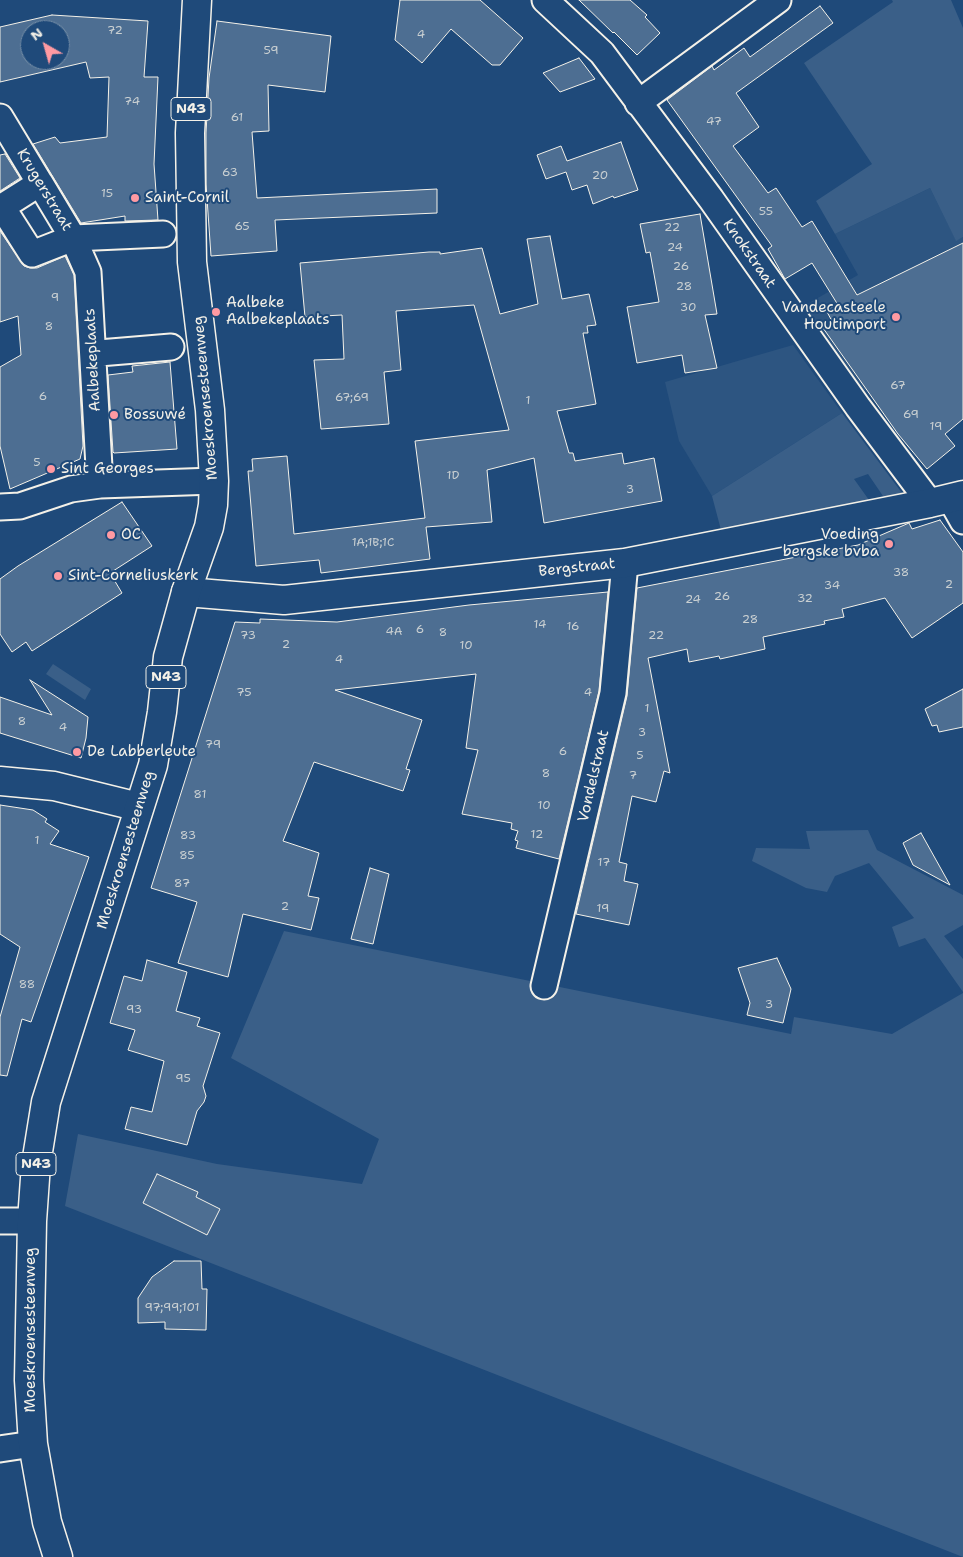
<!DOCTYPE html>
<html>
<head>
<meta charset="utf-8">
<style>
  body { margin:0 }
  #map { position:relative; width:963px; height:1557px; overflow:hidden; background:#1f4a7a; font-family:"Shantell Sans",sans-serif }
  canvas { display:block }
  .north { position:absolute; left:20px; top:20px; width:50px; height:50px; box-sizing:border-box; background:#1f4a7a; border:1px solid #748da6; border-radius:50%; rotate:322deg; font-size:14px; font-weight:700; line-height:20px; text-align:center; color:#f4f1e8 }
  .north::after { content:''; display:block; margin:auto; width:18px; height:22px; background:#ff9aa2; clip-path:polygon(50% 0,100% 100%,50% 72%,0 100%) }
</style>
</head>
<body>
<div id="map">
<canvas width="963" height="1557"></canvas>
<div class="north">N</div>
</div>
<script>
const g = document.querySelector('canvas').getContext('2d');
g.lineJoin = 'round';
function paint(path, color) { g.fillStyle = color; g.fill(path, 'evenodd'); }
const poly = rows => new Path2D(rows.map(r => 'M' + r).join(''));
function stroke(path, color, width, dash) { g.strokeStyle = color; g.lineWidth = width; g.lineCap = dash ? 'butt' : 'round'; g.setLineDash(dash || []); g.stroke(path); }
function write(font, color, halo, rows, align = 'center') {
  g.font = font + ' "Shantell Sans",sans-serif'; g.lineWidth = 4; g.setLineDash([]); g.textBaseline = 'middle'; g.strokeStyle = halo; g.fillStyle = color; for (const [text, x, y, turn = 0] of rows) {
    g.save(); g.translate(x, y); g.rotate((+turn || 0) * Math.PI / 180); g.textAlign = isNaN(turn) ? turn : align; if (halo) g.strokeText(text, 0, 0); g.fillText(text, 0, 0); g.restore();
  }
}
paint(poly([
  [930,188,956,240,963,237,963,361,862,391,802,307,858,275,835,234],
  [793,345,842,413,712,496,679,441,665,382]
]), '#2d5581');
paint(poly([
  [892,0,951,0,963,28,963,237,956,241,930,188,835,234,816,201,872,164,804,63,893,2],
  [842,413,902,493,885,499,868,474,854,479,869,500,721,530,712,496],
  [53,664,91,689,85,700,46,674],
  [868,830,877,850,963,895,963,925,944,936,963,959,963,992,925,938,899,947,892,927,914,918,869,863,835,876,827,892,806,888,752,861,756,848,810,849,806,831],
  [284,931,791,1034,794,1017,892,1034,963,993,963,1557,65,1206,78,1134,217,1164,362,1184,379,1139,231,1058]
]), '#3a5f88');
const building = poly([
  [400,0,480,0,523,38,500,65,492,65,451,29,422,63,395,40,400,0],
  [579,0,630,0,647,15,645,17,660,33,637,55,614,32,613,33,579,0],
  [820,6,833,23,736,93,759,127,733,146,768,193,776,188,802,227,812,221,857,295,963,243,963,419,945,434,955,446,927,469,898,434,823,328,833,323,826,310,838,305,812,263,785,279,768,249,772,246,667,100,712,66,714,70,744,48,750,57,820,6],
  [52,15,148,21,144,77,158,77,154,164,158,220,125,221,125,216,81,223,33,144,55,137,60,143,107,137,109,77,90,78,86,62,0,82,0,27,52,15],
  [30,30,60,30,60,60,30,60,30,30],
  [217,21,331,36,325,92,268,85,269,131,252,132,257,198,437,189,437,213,275,220,277,251,211,256,206,184,206,133,209,78,217,21],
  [579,58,595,79,560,92,543,73,579,58],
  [621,142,638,190,614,198,613,196,593,204,587,185,572,190,566,172,546,179,537,155,561,146,567,161,621,142],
  [5,154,20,178,0,191,0,155,5,154],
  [700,214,717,314,705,315,717,368,685,373,682,355,637,363,627,307,659,302,650,252,646,253,640,224,700,214],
  [0,231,24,266,30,268,37,268,65,256,74,275,83,446,80,459,10,489,0,446,0,367,21,355,18,316,0,322,0,231],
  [550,236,562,299,589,294,596,325,587,326,588,333,583,333,596,404,557,411,569,453,573,453,575,461,622,453,624,464,654,458,662,501,544,523,534,458,487,470,492,522,426,527,430,559,321,573,319,560,256,566,248,471,253,471,252,459,287,456,294,534,425,518,415,441,509,430,474,305,396,311,401,370,384,372,389,424,321,429,314,360,344,359,342,315,305,317,300,263,429,252,440,252,440,254,482,248,500,314,538,304,527,239,550,236],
  [170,362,177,449,114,453,113,452,108,375,133,372,132,366,170,362],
  [122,502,152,546,110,573,122,593,32,651,26,642,12,652,0,634,0,579,18,566,122,502],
  [940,520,963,552,963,603,912,638,885,598,842,609,844,617,824,621,825,624,763,637,765,649,720,659,719,656,689,662,687,649,648,658,670,773,664,771,656,802,632,796,619,862,627,864,624,881,638,884,629,925,576,914,627,696,637,588,858,545,909,523,912,529,940,520],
  [608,592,599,691,559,859,516,848,518,841,515,840,518,831,511,829,512,823,462,814,478,750,466,748,476,674,335,690,422,720,406,769,410,770,403,791,314,762,283,841,319,853,308,896,319,898,311,930,243,914,228,977,178,963,197,902,151,888,235,622,260,623,260,619,337,622,469,605,608,592],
  [30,680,88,717,86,738,81,758,0,733,0,697,52,715,30,680],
  [963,689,963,727,939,732,937,725,932,726,925,709,963,689],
  [0,805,33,810,47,819,45,822,59,831,50,844,89,857,31,1022,22,1019,7,1076,0,1075,0,1017,20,947,0,934,0,805],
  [921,833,950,885,913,865,903,843,921,833],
  [370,868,389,874,373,944,351,939,370,868],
  [777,958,791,989,783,1023,747,1015,750,1003,738,968,777,958],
  [147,960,187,972,176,1011,200,1018,197,1026,220,1033,203,1086,206,1096,204,1102,197,1111,187,1145,125,1129,131,1107,152,1112,164,1061,128,1050,135,1030,110,1023,124,976,142,981,147,960],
  [157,1174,198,1192,196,1197,220,1209,207,1235,143,1203,157,1174],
  [174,1261,201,1261,202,1289,207,1289,206,1330,165,1329,165,1322,138,1323,138,1298,152,1277,174,1261]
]);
paint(building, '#4d6e92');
stroke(building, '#f4f1e8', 1);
const street = poly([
  [545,0,602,53,711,199,858,407,930,503],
  [638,103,778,0],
  [0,117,73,238,88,272,100,485],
  [40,183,73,238,32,254,2,207,40,183],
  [73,238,163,234],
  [99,353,171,347],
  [950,498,963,521],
  [0,507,20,506,71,489,100,485,214,481],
  [544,986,613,693,625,563],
  [0,1221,32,1221],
  [0,1449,33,1444]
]);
const secondary = poly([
  [186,592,284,600,625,563,930,503,963,495],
  [0,781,54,786,139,807]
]);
const primary = poly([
  [58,1557,47,1522,33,1444,29,1380,32,1221,36,1164,46,1102,153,765,162,712,168,657,186,592,209,527,213,505,214,481,210,410,192,262,190,133,197,0]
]);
stroke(street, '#f4f1e8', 29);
stroke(secondary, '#f4f1e8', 31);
stroke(primary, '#f4f1e8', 31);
stroke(street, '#1f4a7a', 25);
stroke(secondary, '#1f4a7a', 28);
stroke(primary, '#1f4a7a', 28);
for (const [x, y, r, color] of [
  [135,198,5,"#ff9aa2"],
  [216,312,5,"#ff9aa2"],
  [896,317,5,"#ff9aa2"],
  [114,415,5,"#ff9aa2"],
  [51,469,5,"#ff9aa2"],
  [111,535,5,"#ff9aa2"],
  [889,544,5,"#ff9aa2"],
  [58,576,5,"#ff9aa2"],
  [77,752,5,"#ff9aa2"]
]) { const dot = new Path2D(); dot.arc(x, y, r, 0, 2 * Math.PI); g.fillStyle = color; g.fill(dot); stroke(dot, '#1f4a7a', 2); }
write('12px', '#cad0d2', null, [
  ["72",115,31],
  ["4",421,35],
  ["59",271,51],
  ["74",132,102],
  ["61",237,118],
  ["47",714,122],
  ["63",230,173],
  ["20",600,176],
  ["15",107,194],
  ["55",766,212],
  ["65",242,227],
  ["22",672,228],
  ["24",675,248],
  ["26",681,267],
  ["28",684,287],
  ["9",55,298],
  ["30",688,308],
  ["8",49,327],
  ["67",898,386],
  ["6",43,397],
  ["67;69",352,398],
  ["1",528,401],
  ["69",911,415],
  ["19",936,427],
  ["5",37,463],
  ["1D",453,476],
  ["3",630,490],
  ["1A;1B;1C",373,543],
  ["38",901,573],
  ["2",949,585],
  ["34",832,586],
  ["26",722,597],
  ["32",805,599],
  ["24",693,600],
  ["28",750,620],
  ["14",540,625],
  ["16",573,627],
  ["6",420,630],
  ["4A",394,632],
  ["8",443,633],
  ["73",248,636],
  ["22",656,636],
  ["2",286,645],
  ["10",466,646],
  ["4",339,660],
  ["75",244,693],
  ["4",588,693],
  ["1",647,709],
  ["8",22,722],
  ["4",63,728],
  ["3",642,733],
  ["79",213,745],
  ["6",563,752],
  ["5",640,756],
  ["8",546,774],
  ["7",633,776],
  ["81",200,795],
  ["10",544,806],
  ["12",537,835],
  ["83",188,836],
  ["1",37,841],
  ["85",187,856],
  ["17",604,863],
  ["87",182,884],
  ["2",285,907],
  ["19",603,909],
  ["88",27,985],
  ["3",769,1005],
  ["93",134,1010],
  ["95",183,1079],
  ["97;99;101",172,1308]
]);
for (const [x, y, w] of [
  [191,109,40],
  [166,677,40],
  [36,1164,40]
]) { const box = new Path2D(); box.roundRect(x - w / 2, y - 11.5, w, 23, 4); g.fillStyle = '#1f4a7a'; g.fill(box); stroke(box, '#f4f1e8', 1); }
write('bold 14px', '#f4f1e8', null, [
  ["N43",191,109],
  ["N43",166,677],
  ["N43",36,1164]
]);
write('15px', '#f4f1e8', '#1f4a7a', [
  ["Krugerstraat",44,190,59],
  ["Knokstraat",749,254,55],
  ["Aalbekeplaats",93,360,-93],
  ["Moeskroensesteenweg",206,398,-95],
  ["Bergstraat",577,568,-6],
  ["Vondelstraat",594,776,-77],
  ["Moeskroensesteenweg",126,850,-73],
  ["Moeskroensesteenweg",31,1330,-90]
]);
write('15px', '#f4f1e8', '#1f4a7a', [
  ["Saint-Cornil",145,198],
  ["Aalbeke",226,303],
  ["Aalbekeplaats",226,320],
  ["Vandecasteele",886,308,"right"],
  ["Houtimport",886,325,"right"],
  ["Bossuwé",124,415],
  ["Sint Georges",61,469],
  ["OC",121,535],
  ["Voeding",879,535,"right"],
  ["bergske bvba",879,552,"right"],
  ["Sint-Corneliuskerk",68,576],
  ["De Labberleute",87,752]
], 'left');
</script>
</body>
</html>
